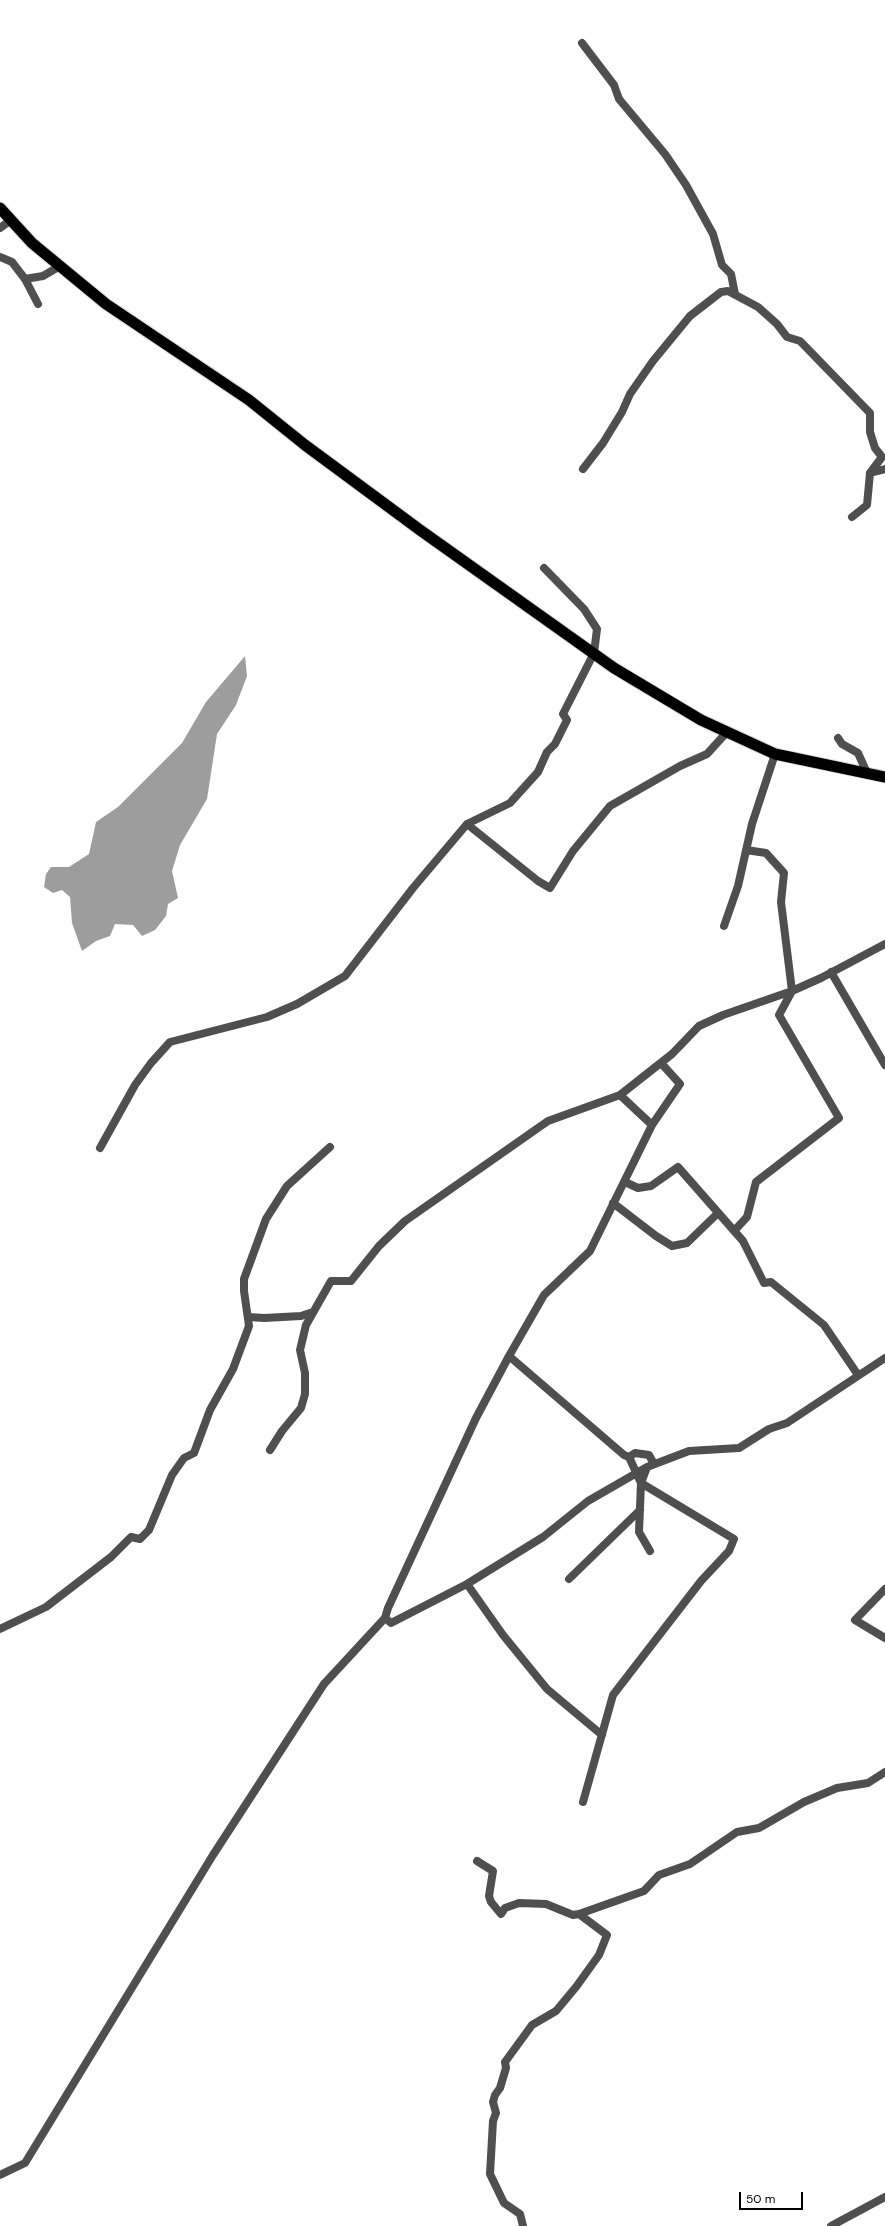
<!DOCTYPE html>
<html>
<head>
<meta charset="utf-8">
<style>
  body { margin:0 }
  #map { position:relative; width:885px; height:2226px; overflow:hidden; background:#fff; font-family:"DM Sans",sans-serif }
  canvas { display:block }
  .scale { position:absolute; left:739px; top:2192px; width:64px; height:18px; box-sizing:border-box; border:2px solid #000; border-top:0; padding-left:5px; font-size:12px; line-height:14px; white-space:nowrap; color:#000; -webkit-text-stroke:3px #fff; paint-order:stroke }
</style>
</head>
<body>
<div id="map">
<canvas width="885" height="2226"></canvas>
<div class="scale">50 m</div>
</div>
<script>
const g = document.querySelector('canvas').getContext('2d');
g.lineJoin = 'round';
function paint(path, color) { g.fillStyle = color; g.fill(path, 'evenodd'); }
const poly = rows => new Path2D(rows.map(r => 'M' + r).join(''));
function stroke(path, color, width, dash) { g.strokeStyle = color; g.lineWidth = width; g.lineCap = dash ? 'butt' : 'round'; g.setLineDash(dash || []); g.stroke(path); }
paint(poly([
  [245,656,247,676,236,705,217,734,207,799,180,845,172,871,178,898,168,904,166,916,155,930,142,936,133,925,115,924,110,936,96,941,82,951,72,923,70,897,62,890,53,893,44,887,46,874,51,867,69,867,89,854,96,822,118,807,182,743,206,702]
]), '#9d9d9d');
const trunk = poly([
  [0,208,32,243,106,304,249,400,305,445,420,530,614,668,701,720,775,754,885,777]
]);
stroke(trunk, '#dbdbdb', 13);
stroke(poly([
  [582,43,614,85,619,99,665,154,686,185,713,234,722,265,731,274,735,294],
  [0,228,11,220],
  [0,257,12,262,25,279,38,304],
  [25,279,43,276,60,266],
  [583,469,603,443,622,412,630,394,653,361,690,316,721,292,728,291,758,307,777,324,787,337,800,341,870,413,870,432,875,448,882,457,870,473],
  [852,517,867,505,870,473,885,469],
  [838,738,842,744,858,753,867,773],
  [467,824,538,881,550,888,573,851,610,806,680,766,707,754,727,732],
  [724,926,738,886,752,824,775,754],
  [831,972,885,1065],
  [620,1095,652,1125],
  [100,1148,135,1085,151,1063,170,1042,267,1017,297,1004,345,976,413,888,467,824,510,803,538,772,547,752,555,744,567,720,563,714,594,653,597,629,584,609,544,568],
  [625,1182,638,1188,651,1186,678,1167,743,1241,764,1283,771,1282,824,1325,858,1375],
  [613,1203,656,1236,672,1246,687,1243,718,1213],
  [734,1231,747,1217,756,1182,839,1118,779,1015,792,991,781,902,784,873,766,853,746,850],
  [249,1317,264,1318,301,1316,313,1312],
  [509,1356,624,1455,629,1457,635,1453,649,1455,654,1464],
  [270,1450,282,1431,301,1408,305,1394,305,1373,300,1350,306,1325,331,1281,351,1281,379,1246,405,1221,548,1121,620,1095,672,1054,699,1026,723,1015,792,991,821,978,885,944],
  [629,1457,641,1483,639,1532,650,1551],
  [647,1467,588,1501,543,1537,467,1584,391,1623,385,1618,388,1608,476,1418,509,1356,544,1295,590,1251,652,1125,680,1084,661,1063],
  [569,1579,640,1510],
  [467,1584,503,1635,547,1689,602,1735],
  [885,1589,855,1620,885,1638],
  [0,1629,46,1607,111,1557,131,1537,140,1539,149,1530,172,1475,184,1458,194,1453,210,1410,233,1369,249,1326,244,1291,244,1279,266,1219,287,1186,330,1147],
  [583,1802,613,1695,701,1581,729,1551,734,1539,641,1483,647,1467,689,1451,739,1448,769,1429,787,1423,885,1358],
  [477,1861,493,1871,489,1896,491,1902,501,1914,505,1908,519,1903,546,1904,573,1915,579,1914,607,1935,599,1955,576,1987,556,2011,532,2025,505,2062,506,2068,500,2088,495,2095,493,2102,496,2113,493,2121,490,2174,504,2203,520,2214,523,2226],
  [579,1914,644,1891,659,1875,690,1864,737,1832,759,1828,804,1802,837,1788,868,1783,885,1772],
  [0,2175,25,2163,213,1855,324,1684,385,1618],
  [831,2226,885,2197]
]), '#4f4f4f', 8);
stroke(trunk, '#000', 11);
</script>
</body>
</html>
